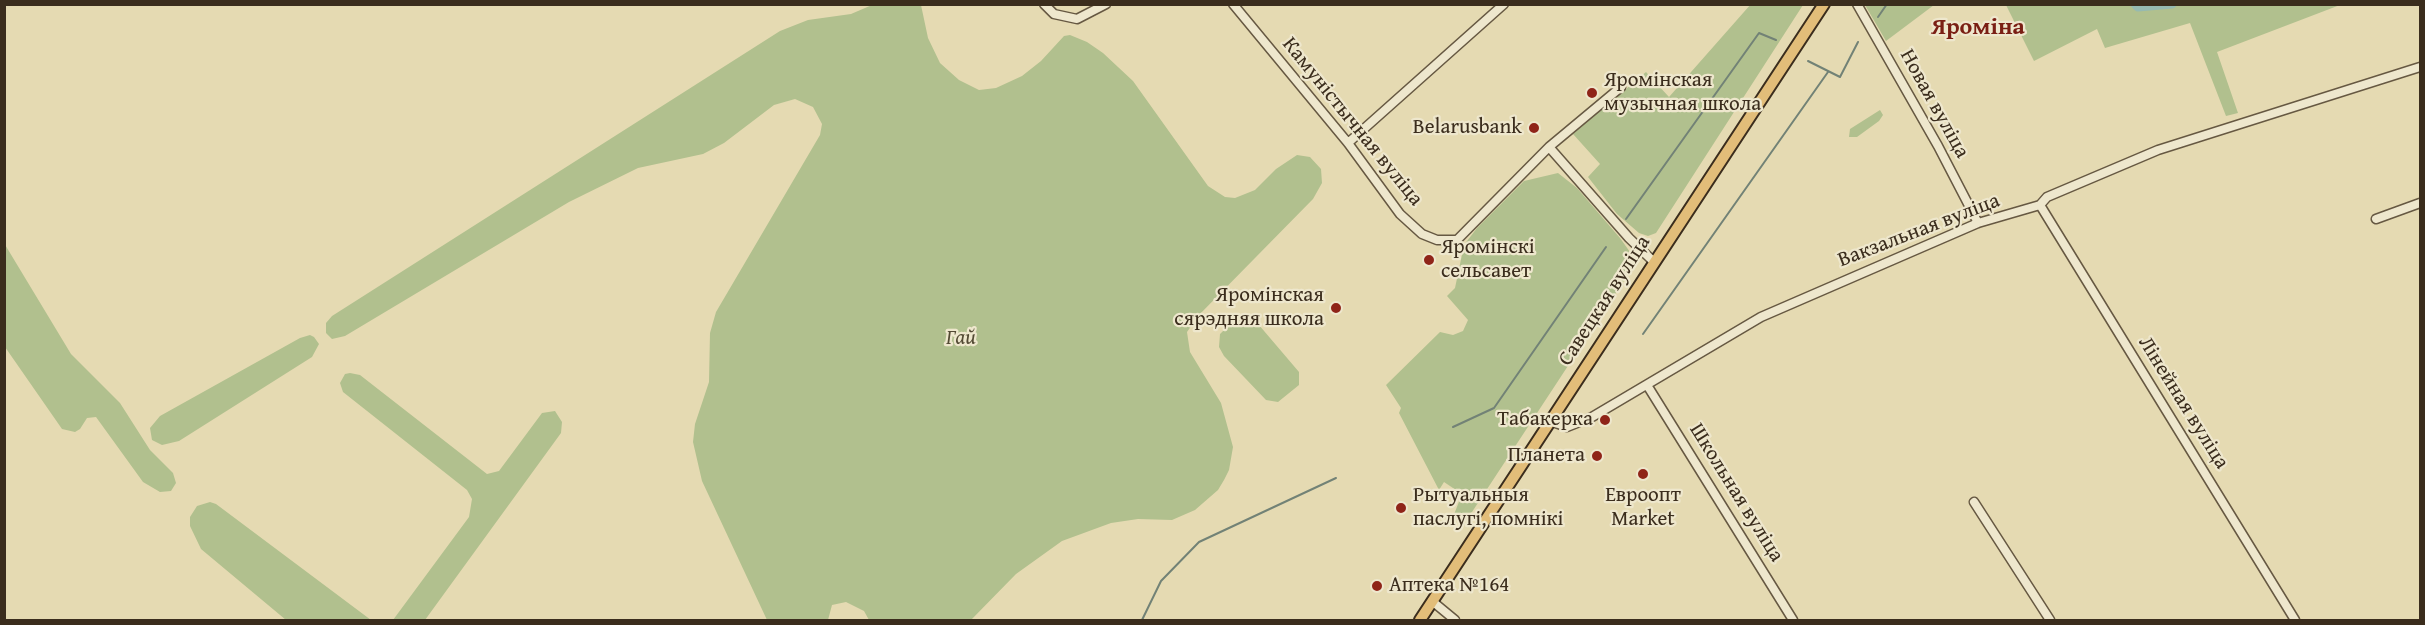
<!DOCTYPE html>
<html>
<head>
<meta charset="utf-8">
<style>
  body { margin:0 }
  #map { position:relative; width:2425px; height:625px; overflow:hidden; background:#e5dab2; font-family:"Gentium Book Plus",serif }
  canvas { display:block }
  .frame { position:absolute; inset:0; border:6px solid #3b2d1d; pointer-events:none }
</style>
</head>
<body>
<div id="map">
<canvas width="2425" height="625"></canvas>
<div class="frame"></div>
</div>
<script>
const g = document.querySelector('canvas').getContext('2d');
g.lineJoin = 'round';
function paint(path, color) { g.fillStyle = color; g.fill(path, 'evenodd'); }
const poly = rows => new Path2D(rows.map(r => 'M' + r).join(''));
function stroke(path, color, width, dash) { g.strokeStyle = color; g.lineWidth = width; g.lineCap = dash ? 'butt' : 'round'; g.setLineDash(dash || []); g.stroke(path); }
function write(font, color, halo, rows, align = 'center') {
  g.font = font + ' "Gentium Book Plus",serif'; g.lineWidth = 4.5; g.setLineDash([]); g.textBaseline = 'middle'; g.strokeStyle = halo; g.fillStyle = color; for (const [text, x, y, turn = 0] of rows) {
    g.save(); g.translate(x, y); g.rotate((+turn || 0) * Math.PI / 180); g.textAlign = isNaN(turn) ? turn : align; if (halo) g.strokeText(text, 0, 0); g.fillText(text, 0, 0); g.restore();
  }
}
paint(poly([
  [1751,4,1803,5,1656,233,1648,236,1639,233,1617,214,1588,177,1600,164,1573,134,1646,72,1669,97],
  [872,5,921,5,928,38,940,63,959,80,979,90,996,88,1022,76,1041,61,1064,36,1070,35,1087,42,1103,53,1133,81,1208,186,1225,197,1235,198,1255,190,1276,169,1297,155,1310,157,1321,169,1322,183,1313,199,1198,316,1187,332,1190,352,1221,403,1233,447,1229,470,1224,480,1218,490,1195,510,1172,520,1138,519,1111,523,1062,541,1016,574,971,620,869,620,864,611,846,602,832,605,828,620,767,620,702,481,693,442,695,424,709,382,710,333,716,312,820,135,822,124,813,107,795,99,774,105,724,143,703,154,638,168,569,202,345,336,332,339,326,333,326,323,332,316,780,31,808,20,851,14],
  [1865,5,1934,5,1886,41],
  [2006,5,2340,5,2217,52,2238,113,2226,116,2190,23,2105,48,2097,29,2034,61],
  [1880,110,1883,115,1879,121,1857,137,1849,137,1850,129],
  [1558,173,1577,188,1620,238,1630,252,1632,264,1629,273,1472,512,1463,518,1453,517,1462,494,1444,482,1439,490,1399,413,1401,408,1386,385,1440,332,1453,335,1463,331,1468,320,1447,296,1455,288,1464,245,1477,228,1524,181],
  [4,243,71,354,120,403,150,450,173,473,176,483,171,491,160,492,143,482,96,417,87,418,80,429,75,432,62,429,5,347],
  [1246,315,1253,318,1299,372,1299,385,1278,402,1266,400,1224,356,1219,347,1220,334,1234,320],
  [310,335,314,337,319,344,312,357,179,441,162,445,152,440,150,428,160,416,300,338],
  [350,373,360,375,487,474,499,471,542,413,555,411,562,422,561,433,425,620,393,620,469,517,472,499,467,490,343,392,340,383,345,374],
  [210,502,216,504,371,620,286,620,201,549,190,526,190,517,197,506]
]), '#b1c08e');
stroke(poly([
  [1878,17,1887,4],
  [1808,61,1840,77,1858,42],
  [1626,219,1759,33,1776,40],
  [1643,334,1828,72],
  [1453,427,1494,408,1606,247],
  [1142,620,1161,581,1199,542,1336,478]
]), '#728276', 2);
stroke(poly([
  [2135,4,2138,7,2172,4]
]), '#96bab1', 9);
const minor = poly([
  [1044,4,1054,14,1077,19,1106,4],
  [1233,4,1348,143,1400,214,1422,234,1437,240,1457,240,1549,147,1629,238,1654,262],
  [1857,4,1938,146,1978,223],
  [1348,143,1504,4],
  [1549,147,1621,87],
  [2040,205,2295,620],
  [2376,219,2420,203],
  [1647,385,1793,620],
  [1550,421,1567,427,1592,417,1761,317,1978,223,2040,205,2047,197,2158,150,2420,67],
  [1974,502,2050,620],
  [1432,601,1455,620]
]);
const major = poly([
  [1420,620,1824,4]
]);
stroke(minor, '#665842', 11);
stroke(major, '#3b2d1d', 14);
stroke(minor, '#eee7cd', 8);
stroke(major, '#e2bd79', 10);
for (const [x, y, r, color] of [
  [1592,93,6,"#8f2418"],
  [1534,128,6,"#8f2418"],
  [1429,260,6,"#8f2418"],
  [1336,308,6,"#8f2418"],
  [1605,420,6,"#8f2418"],
  [1597,456,6,"#8f2418"],
  [1643,474,6,"#8f2418"],
  [1401,508,6,"#8f2418"],
  [1377,586,6,"#8f2418"]
]) { const dot = new Path2D(); dot.arc(x, y, r, 0, 2 * Math.PI); g.fillStyle = color; g.fill(dot); stroke(dot, '#eee7cd', 2); }
write('21px', '#3b2d1d', '#eee7cd', [
  ["Яромінская",1604,81],
  ["музычная школа",1604,105],
  ["Belarusbank",1522,128,"right"],
  ["Яромінскі",1441,248],
  ["сельсавет",1441,272],
  ["Яромінская",1324,296,"right"],
  ["сярэдняя школа",1324,320,"right"],
  ["Табакерка",1593,420,"right"],
  ["Планета",1585,456,"right"],
  ["Рытуальныя",1413,496],
  ["паслугі, помнікі",1413,520],
  ["Евроопт",1643,496,"center"],
  ["Market",1643,520,"center"],
  ["Аптека №164",1389,586]
], 'left');
write('21px', '#3b2d1d', '#eee7cd', [
  ["Новая вуліца",1934,104,61],
  ["Камуністычная вуліца",1352,122,51],
  ["Вакзальная вуліца",1919,231,-21],
  ["Савецкая вуліца",1605,301,-57],
  ["Лінейная вуліца",2183,403,58],
  ["Школьная вуліца",1736,493,58]
]);
write('italic 21px', '#534a34', '#eee7cd', [
  ["Гай",961,339]
]);
write('bold 24px', '#7a1f14', '#eee7cd', [
  ["Яроміна",1978,28]
]);
</script>
</body>
</html>
